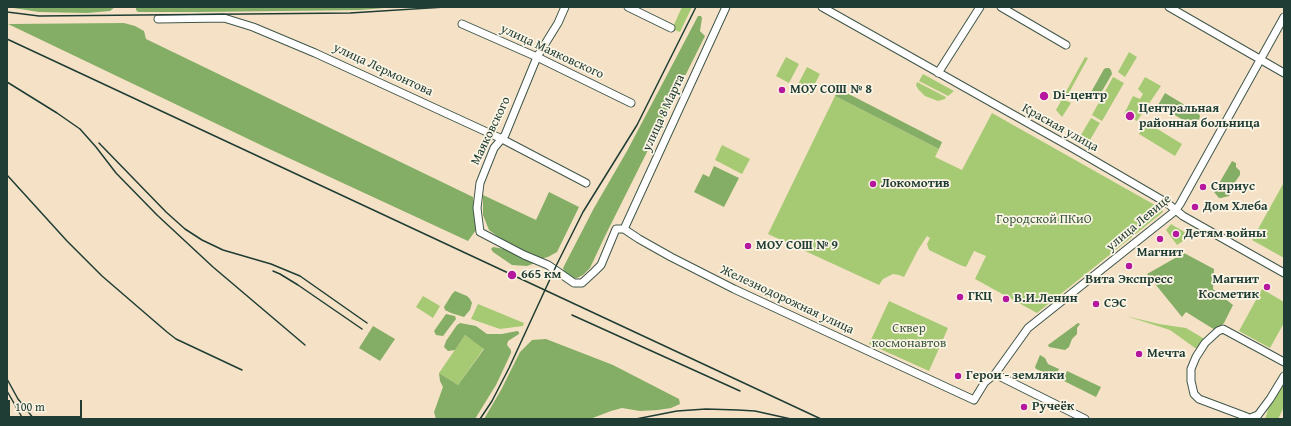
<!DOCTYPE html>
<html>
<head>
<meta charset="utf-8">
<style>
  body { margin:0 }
  #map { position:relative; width:1291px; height:426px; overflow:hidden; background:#f5e2c6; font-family:"Gentium Book Plus",serif }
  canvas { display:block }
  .frame { position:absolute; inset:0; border:8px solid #1f3d34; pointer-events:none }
  .scale { position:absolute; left:8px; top:400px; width:74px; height:18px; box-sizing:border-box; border:2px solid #1f3d34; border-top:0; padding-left:5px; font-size:12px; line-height:14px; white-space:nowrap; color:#1f3d34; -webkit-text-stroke:3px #fcf5e5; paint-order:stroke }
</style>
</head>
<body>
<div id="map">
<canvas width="1291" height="426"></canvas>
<div class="frame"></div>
<div class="scale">100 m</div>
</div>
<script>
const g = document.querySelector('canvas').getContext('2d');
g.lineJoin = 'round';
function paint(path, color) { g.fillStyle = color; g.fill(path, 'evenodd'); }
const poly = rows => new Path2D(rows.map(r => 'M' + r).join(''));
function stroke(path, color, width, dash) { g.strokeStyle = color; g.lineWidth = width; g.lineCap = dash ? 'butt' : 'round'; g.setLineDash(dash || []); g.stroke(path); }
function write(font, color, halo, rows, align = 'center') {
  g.font = font + ' "Gentium Book Plus",serif'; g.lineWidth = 3.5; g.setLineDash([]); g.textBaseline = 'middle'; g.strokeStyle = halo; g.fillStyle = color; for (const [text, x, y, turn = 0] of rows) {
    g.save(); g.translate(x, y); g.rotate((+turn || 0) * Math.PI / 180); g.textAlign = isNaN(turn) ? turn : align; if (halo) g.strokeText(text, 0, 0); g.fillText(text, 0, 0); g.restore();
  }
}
paint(poly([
  [682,7,692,7,680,32,672,29],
  [1129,52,1137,57,1125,77,1118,72],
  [786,57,799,64,789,83,776,76],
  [1085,57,1088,58,1065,100,1071,103,1062,117,1056,110],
  [807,67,820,74,809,95,796,88],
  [923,74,954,91,948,96,919,81],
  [1113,77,1124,83,1102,121,1092,115],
  [1145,77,1161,86,1137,121,1124,114,1133,96,1140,99,1143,94,1138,89],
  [917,82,946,97,945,99,938,101,925,96,918,89,916,85],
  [835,96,939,149,935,157,962,170,992,113,1162,209,1163,212,1037,313,975,279,986,256,974,251,966,267,960,265,929,250,927,244,930,238,927,236,918,250,904,277,899,275,893,274,883,279,879,285,768,234],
  [1091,118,1100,123,1087,145,1078,140],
  [1146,122,1182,144,1175,156,1139,134],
  [722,145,750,159,742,174,715,160],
  [1283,184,1284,185,1284,258,1252,240],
  [1171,224,1186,233,1183,241,1177,245,1166,230],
  [1262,289,1284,302,1284,323,1270,348,1239,331],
  [423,296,440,306,433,318,416,307],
  [889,301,948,328,929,371,869,344],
  [478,304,524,323,523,326,500,329,471,319],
  [1126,316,1159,324,1186,328,1203,338,1204,341,1199,348,1195,348,1170,330],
  [465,335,484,348,458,385,439,373],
  [1284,381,1284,407,1278,419,1265,419,1271,401]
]), '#a6ca74');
paint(poly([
  [7,7,115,7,110,11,87,13,39,12],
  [136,7,397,7,360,10,197,12,138,12,136,10],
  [698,16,701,16,702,18,700,31,705,36,605,236,590,268,583,275,577,278,571,278,565,274,563,268,594,208,627,151],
  [124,23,135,26,144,31,146,39,473,197,476,230,468,241,265,147,8,24],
  [1106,68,1109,68,1111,70,1112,74,1098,98,1096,99,1093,99,1090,94,1104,69],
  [839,89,942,142,939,149,835,96],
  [1165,93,1198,113,1200,116,1199,120,1195,127,1158,105],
  [1232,161,1236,163,1236,167,1240,171,1240,175,1235,182,1229,196,1221,198,1219,198,1214,192],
  [714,166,739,178,724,207,694,192,703,174,709,177],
  [549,192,579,207,557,252,548,257,540,259,505,242,489,230,483,215,483,195,536,220],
  [493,247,510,250,535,263,527,266,512,265,493,252,491,249],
  [1184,253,1214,269,1213,289,1233,305,1224,323,1215,330,1186,312,1182,317,1147,274],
  [455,291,467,296,470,299,472,303,470,310,464,317,451,313,445,310,444,307,452,294],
  [446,314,455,316,456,319,443,336,436,335,434,331],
  [460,323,476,326,487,334,502,334,517,331,519,332,519,334,508,341,507,345,511,350,511,353,496,385,475,419,436,419,434,412,443,387,440,381,439,373,458,385,484,349,465,335,455,350,448,351,444,347,446,341,457,325],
  [1078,323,1080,324,1077,328,1077,334,1072,339,1069,347,1065,350,1049,347,1048,345],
  [373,326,395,339,380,361,359,348],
  [546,339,613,365,679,399,680,404,671,408,658,410,640,411,622,408,611,411,590,419,484,419,501,390,520,352,532,340],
  [1040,355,1045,358,1048,364,1059,369,1055,377,1036,369,1035,367],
  [1067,371,1101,387,1096,397,1062,380]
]), '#84ae66');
const minor = poly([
  [565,7,558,23,537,57,505,135,494,148,480,183,477,208,480,232,524,255,548,265,574,283,582,283,594,272,601,265,616,229,624,229],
  [628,7,671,28],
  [822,7,1076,150,1167,203,1183,216,1284,273],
  [1001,7,1066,45],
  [1169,7,1284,73],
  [158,19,224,18,253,27,315,53,502,139,586,183],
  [462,24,537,57,631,103],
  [938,73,980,7],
  [624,229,639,239,671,257,734,289,974,400,985,382,995,374,1028,328,1175,211,1180,204,1284,17],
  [624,229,726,7],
  [995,374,1085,419],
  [1248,419,1247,417,1199,399,1194,394,1191,381,1191,369,1196,357,1205,343,1218,331,1223,329,1284,362],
  [1248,419,1258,415,1270,399,1284,376]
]);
stroke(minor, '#3f564a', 9);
stroke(minor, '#fff', 7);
stroke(poly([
  [7,12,39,16,350,13,445,7],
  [7,39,821,419],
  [7,82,57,113,80,129,96,147,116,173,157,215,213,267,305,345],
  [99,143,166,212,185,229,202,240,223,250,271,264,300,276,367,323],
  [7,175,67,241,102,276,167,332,176,339,242,370],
  [273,271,280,274,298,285,362,329],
  [572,315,740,391],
  [7,379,18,399,34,419],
  [7,391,23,419],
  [480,419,492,401,509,368,557,264,583,212,637,125,696,7],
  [636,419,677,411,706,409,738,410,755,411,791,419]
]), '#1f3d34', 1.5);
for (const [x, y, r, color] of [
  [782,90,4,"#b5179e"],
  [1044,96,5,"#b5179e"],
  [1130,116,5,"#b5179e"],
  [873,184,4,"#b5179e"],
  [1203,187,4,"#b5179e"],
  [1195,207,4,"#b5179e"],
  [1176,234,4,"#b5179e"],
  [1160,239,4,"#b5179e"],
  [748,246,4,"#b5179e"],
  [1129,266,4,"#b5179e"],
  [512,275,5,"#b5179e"],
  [1267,287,4,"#b5179e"],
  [960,297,4,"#b5179e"],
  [1006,299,4,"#b5179e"],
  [1096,304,4,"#b5179e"],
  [1139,354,4,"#b5179e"],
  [958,376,4,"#b5179e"],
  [1024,407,4,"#b5179e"]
]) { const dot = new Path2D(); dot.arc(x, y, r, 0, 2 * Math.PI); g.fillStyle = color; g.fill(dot); stroke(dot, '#fcf5e5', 1.5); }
write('13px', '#1f3d34', '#fcf5e5', [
  ["улица Маяковского",552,52,25],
  ["улица Лермонтова",383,70,25],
  ["улица 8 Марта",664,113,-65],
  ["Красная улица",1060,128,29],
  ["Маяковского",491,131,-64],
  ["улица Левице",1139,223,-40],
  ["Железнодорожная улица",787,300,25]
]);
write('bold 13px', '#1f3d34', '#fcf5e5', [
  ["МОУ СОШ № 8",790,90],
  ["Di-центр",1053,96],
  ["Центральная",1139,109],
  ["районная больница",1139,124],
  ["Локомотив",881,184],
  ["Сириус",1211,187],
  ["Дом Хлеба",1203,207],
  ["Детям войны",1184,234],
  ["МОУ СОШ № 9",756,246],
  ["Магнит",1160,253,"center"],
  ["665 км",521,275],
  ["Вита Экспресс",1129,280,"center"],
  ["Магнит",1259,280,"right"],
  ["Косметик",1259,295,"right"],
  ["ГКЦ",968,297],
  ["В.И.Ленин",1014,299],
  ["СЭС",1104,304],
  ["Мечта",1147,354],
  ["Герои - земляки",966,376],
  ["Ручеёк",1032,407]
], 'left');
write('13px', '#3a5941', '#fcf5e5', [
  ["Городской ПКиО",1044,220],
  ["Сквер",909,329],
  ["космонавтов",909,344]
]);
</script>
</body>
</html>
